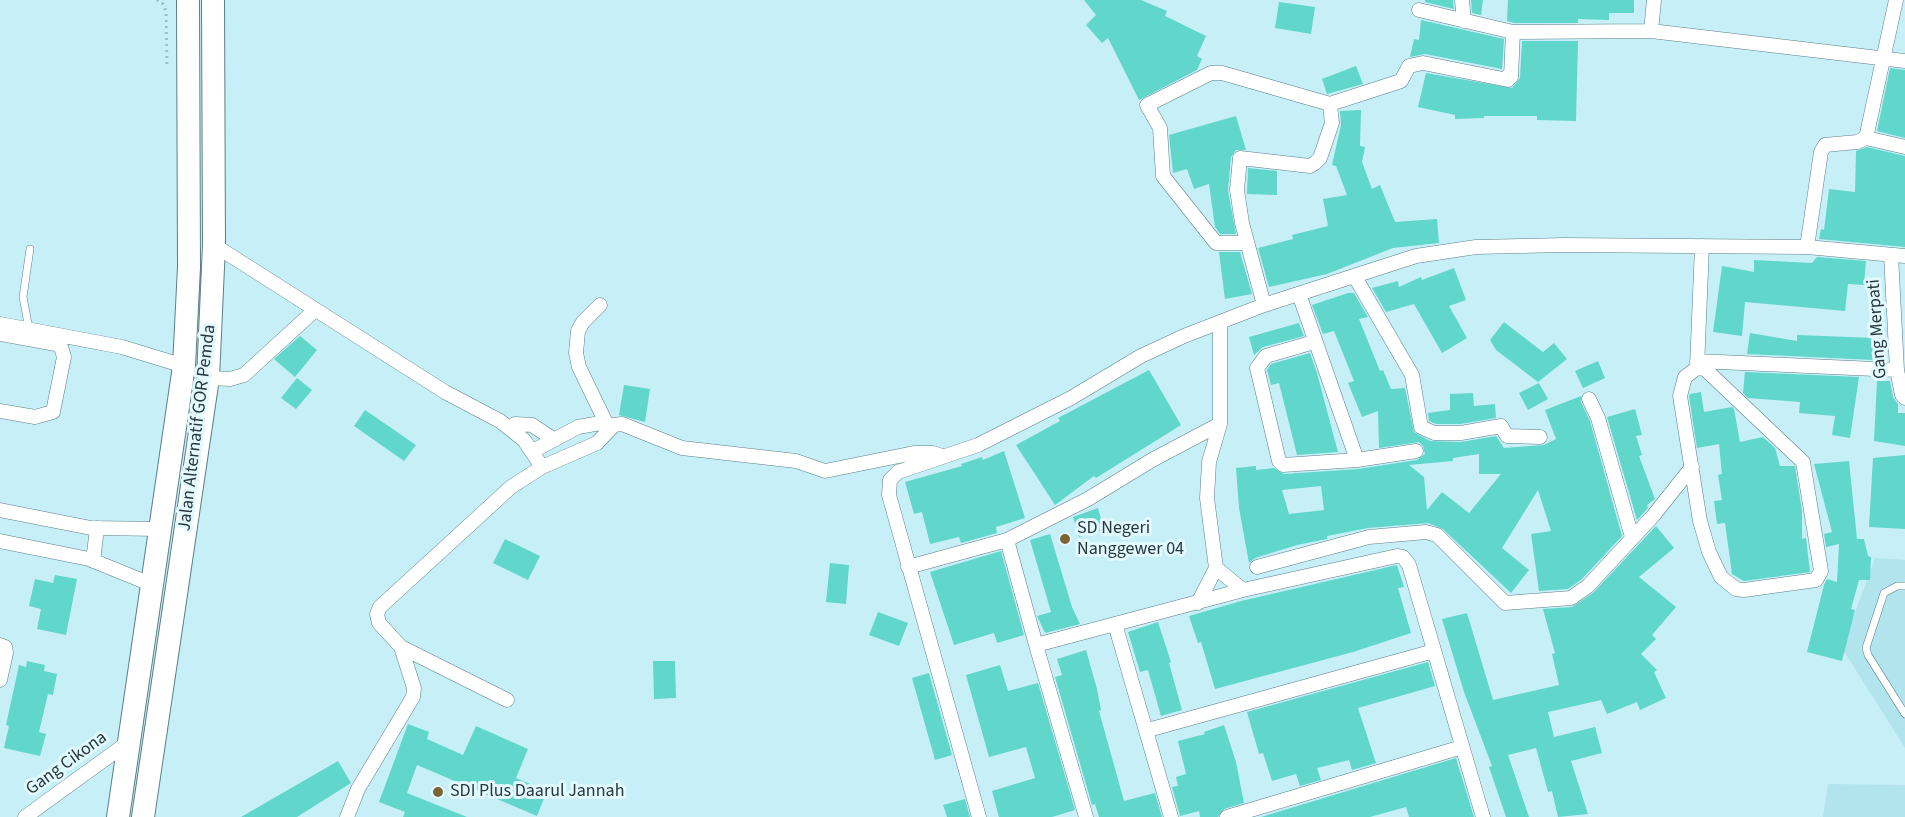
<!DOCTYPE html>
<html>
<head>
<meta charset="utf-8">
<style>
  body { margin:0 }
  canvas { display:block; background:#c7eff8 }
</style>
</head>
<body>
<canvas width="1905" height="817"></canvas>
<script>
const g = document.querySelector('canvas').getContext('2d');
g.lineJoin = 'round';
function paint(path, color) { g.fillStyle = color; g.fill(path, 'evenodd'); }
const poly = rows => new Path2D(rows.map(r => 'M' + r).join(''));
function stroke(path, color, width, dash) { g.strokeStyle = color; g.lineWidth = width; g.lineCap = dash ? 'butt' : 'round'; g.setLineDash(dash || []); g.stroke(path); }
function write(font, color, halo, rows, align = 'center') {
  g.font = font + ' "Source Sans 3",sans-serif'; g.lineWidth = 6; g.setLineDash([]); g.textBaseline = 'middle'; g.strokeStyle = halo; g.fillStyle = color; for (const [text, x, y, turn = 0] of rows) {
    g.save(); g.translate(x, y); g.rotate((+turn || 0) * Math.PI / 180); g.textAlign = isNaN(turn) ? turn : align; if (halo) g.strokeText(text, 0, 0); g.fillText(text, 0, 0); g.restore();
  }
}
paint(poly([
  [1875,558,1905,560,1905,748,1842,648],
  [1828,784,1905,785,1905,817,1823,817]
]), '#b2e4ee');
paint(poly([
  [1084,0,1141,0,1167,11,1165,16,1206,36,1197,56,1202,59,1197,70,1139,100,1108,38,1102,43,1086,25,1096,15],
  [1425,0,1453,0,1454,9,1425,2],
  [1471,0,1483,0,1481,15,1472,13],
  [1508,0,1634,0,1634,13,1609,13,1609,20,1578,19,1578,23,1514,23,1507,21],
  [1279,2,1315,7,1311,34,1275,28],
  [1421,20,1504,39,1502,69,1425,54,1410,57,1414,39,1419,40],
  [1522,41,1578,41,1576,121,1537,120,1537,116,1484,116,1484,118,1455,119,1455,115,1418,107,1426,73,1512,88,1520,78],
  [1356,66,1363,84,1327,94,1322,79],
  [1890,68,1905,70,1905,138,1877,131],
  [1361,110,1360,146,1365,147,1362,162,1372,189,1380,185,1395,222,1437,219,1439,243,1393,248,1327,274,1269,287,1258,248,1293,239,1292,235,1328,226,1323,199,1347,195,1336,166,1332,165,1341,125,1340,111],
  [1236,116,1246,150,1236,150,1231,157,1228,191,1236,234,1220,234,1215,227,1209,184,1194,189,1187,169,1173,173,1169,135],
  [1867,147,1905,156,1905,247,1819,239,1821,229,1824,230,1829,189,1855,192,1856,151],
  [1248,168,1277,171,1277,195,1247,194],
  [1219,252,1240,252,1252,294,1225,299],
  [1817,257,1866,261,1864,285,1848,284,1845,311,1745,302,1742,336,1713,332,1722,266,1754,272,1754,260,1812,263],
  [1454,268,1466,300,1449,306,1467,338,1442,353,1414,304,1386,312,1372,288,1398,281,1399,287,1421,277,1422,280],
  [1348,293,1354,293,1368,317,1359,319,1380,371,1383,370,1391,389,1405,388,1414,432,1430,441,1461,442,1496,436,1504,448,1544,445,1556,439,1545,410,1581,396,1581,402,1590,421,1622,536,1582,579,1568,589,1539,591,1531,534,1551,531,1538,490,1502,548,1529,570,1511,593,1443,529,1428,523,1368,528,1327,536,1327,539,1297,545,1255,558,1249,563,1239,508,1236,468,1256,466,1256,470,1274,468,1284,474,1358,469,1417,460,1425,454,1423,446,1419,442,1379,448,1378,411,1362,417,1348,383,1354,381,1334,331,1323,334,1312,305],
  [1479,454,1479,474,1501,474,1469,513,1442,492,1427,510,1424,477,1409,465,1453,461,1453,458],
  [1321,486,1324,510,1289,514,1282,490],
  [1504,322,1543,352,1554,343,1567,359,1538,382,1496,350,1490,340],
  [1299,323,1304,336,1263,347,1254,355,1249,337],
  [1750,333,1797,341,1797,335,1875,338,1874,360,1747,354],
  [300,336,317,350,295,377,274,359],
  [1310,353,1317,373,1338,452,1297,455,1279,383,1271,385,1267,370,1271,364],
  [1598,361,1605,378,1583,388,1575,371],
  [1149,370,1181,425,1096,478,1094,476,1055,505,1016,445,1060,421,1058,418],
  [1745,372,1859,377,1850,438,1832,435,1835,416,1799,413,1800,402,1748,398,1743,393],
  [297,378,312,390,296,409,281,398],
  [1877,381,1890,381,1893,397,1898,404,1898,413,1905,413,1905,446,1874,441],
  [1539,383,1548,399,1528,410,1519,393],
  [624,385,650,389,645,422,619,415],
  [1701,392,1704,412,1732,407,1734,409,1740,442,1763,437,1775,448,1780,466,1795,466,1802,511,1802,539,1806,538,1810,572,1744,581,1732,574,1725,523,1717,524,1714,501,1722,500,1718,475,1722,474,1719,444,1697,448,1689,396,1690,394],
  [1473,393,1474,406,1495,404,1496,418,1460,424,1436,424,1429,421,1428,413,1450,410,1450,394],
  [1635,409,1642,435,1636,436,1642,455,1639,456,1655,499,1647,505,1648,508,1637,520,1607,417],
  [365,410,416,445,404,461,354,426],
  [1004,451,1025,518,996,527,997,533,961,543,959,537,930,544,922,512,914,514,905,482,962,466,961,464,982,457,983,460],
  [1905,455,1905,529,1869,527,1873,458],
  [1849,461,1857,539,1864,539,1868,556,1871,557,1870,580,1859,580,1851,609,1855,610,1842,661,1807,652,1824,585,1827,579,1837,582,1839,544,1826,547,1824,534,1832,532,1814,464],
  [1098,508,1104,530,1079,537,1073,517],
  [1656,526,1674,548,1639,577,1676,607,1652,635,1656,639,1641,654,1657,670,1654,672,1666,698,1640,710,1637,702,1607,714,1601,700,1548,712,1554,737,1595,727,1602,753,1571,761,1588,814,1558,817,1552,791,1548,792,1536,748,1508,755,1529,817,1506,817,1489,767,1492,766,1464,692,1442,619,1467,613,1493,700,1559,685,1552,654,1555,653,1543,609,1572,607,1593,593],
  [1050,534,1072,607,1080,624,1045,633,1037,616,1051,612,1030,540],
  [505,539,540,556,528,580,493,563],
  [1001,551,1024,635,997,643,994,633,954,645,930,572],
  [830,563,849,565,846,604,826,602],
  [1397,565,1404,587,1398,588,1411,633,1353,652,1215,689,1201,642,1198,643,1189,616,1241,601],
  [55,575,77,579,66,635,37,629,41,609,29,606,35,579,53,583],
  [878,612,908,623,899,646,869,635],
  [1158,622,1171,662,1169,663,1182,710,1161,716,1148,670,1140,672,1128,632],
  [1086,650,1097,689,1101,710,1099,711,1124,801,1155,793,1162,817,1099,817,1095,804,1092,805,1055,677,1062,675,1057,659],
  [27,661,45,665,44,671,57,674,53,695,48,694,39,732,46,734,40,756,4,748,9,726,6,725,19,665,26,667],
  [653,661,675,661,676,698,654,699],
  [1428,662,1435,686,1358,708,1376,763,1352,770,1349,760,1317,768,1321,780,1300,786,1296,774,1272,781,1263,753,1259,754,1247,712],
  [1000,665,1008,691,1038,683,1075,810,1052,817,999,817,992,791,1035,778,1026,747,989,757,966,675],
  [929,673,952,755,935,760,912,678],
  [408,724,429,732,427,739,463,755,476,726,528,749,516,778,547,791,537,816,417,765,407,793,467,817,403,817,405,812,379,802],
  [1224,725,1236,762,1244,803,1224,809,1218,817,1200,817,1199,811,1180,816,1172,787,1178,786,1176,777,1186,774,1178,741,1205,734,1204,732],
  [1456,758,1474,817,1409,817,1406,807,1370,817,1261,817],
  [338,761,351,783,297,817,241,817],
  [965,799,970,817,947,817,943,805]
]), '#61d6cb');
const service = poly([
  [29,329,23,297,30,249],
  [1905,586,1897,586,1884,593,1866,648,1868,655,1905,714]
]);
const minor = poly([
  [1462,0,1464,21],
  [1419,10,1513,32,1651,31,1905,61],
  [1651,31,1654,0],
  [1866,138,1905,147],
  [1245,243,1216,243,1163,176,1160,128,1147,105,1211,73,1222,73,1330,104],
  [214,245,445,392,500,421,524,440,542,467],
  [1807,247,1821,152,1825,145,1857,142,1866,138,1896,0],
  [1891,255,1897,370,1902,395,1905,398],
  [1355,277,1412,375,1421,427,1434,433,1461,433,1501,426,1507,436,1540,437],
  [1299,294,1357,460,1283,465,1279,461,1257,368,1266,356,1314,342],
  [600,305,583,322,578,331,576,353,579,367,609,429],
  [1264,305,1242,223,1237,190,1240,158,1310,166,1315,163,1320,158,1332,123,1330,104,1401,81,1409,66,1423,63,1508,80,1508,76,1511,77,1513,32],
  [1220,322,1220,424,1209,462,1207,498,1216,568,1243,590],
  [0,324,122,347,184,366],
  [0,334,56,344,61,347,64,357,53,412,35,417,0,411],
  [1697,361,1897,370],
  [1697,368,1705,369,1803,462,1821,571,1816,580,1744,590,1736,589,1721,577,1709,552,1700,521,1680,396,1685,377,1697,368,1702,246],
  [208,378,230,379,244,375,315,310],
  [1589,399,1598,418,1632,537],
  [510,428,515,424,532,425,553,439],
  [533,451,578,427,606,422],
  [1357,460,1416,451],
  [0,510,91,528,161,529],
  [1007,540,1036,645,1243,590,1397,556,1403,557,1409,565,1483,817],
  [0,541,89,559,153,585],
  [93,561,97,528],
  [908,567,1007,540,1088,499,1152,460,1220,424],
  [1257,567,1369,537,1426,532,1437,535,1505,603,1571,598,1588,586,1653,516,1692,467],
  [1198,603,1216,568],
  [1115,624,1171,817],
  [0,645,5,647,6,653,0,680],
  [1036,645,1086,817],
  [507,700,401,647,379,623,377,614,380,607,511,487,542,467,597,443,614,425,622,424,682,448,796,461,825,471,914,453,933,453,942,456],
  [1148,730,1434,651],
  [25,817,130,741],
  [347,817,358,789,413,697,414,688,401,647],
  [979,817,889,495,890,480,898,472,978,445,1071,398,1141,356,1184,336,1264,305,1416,256,1476,247,1565,245,1807,247,1905,256],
  [1227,817,1462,747]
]);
const primary = poly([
  [118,817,184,366,189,267,188,0],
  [143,817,208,378,214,245,213,0]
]);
stroke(service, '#5a7f87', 8);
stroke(minor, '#5a7f87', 15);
stroke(primary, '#5a7f87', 24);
stroke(poly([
  [157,0,163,4,166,11,167,65]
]), '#90b0b7', 3, [1.5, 4.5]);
stroke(service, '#fff', 7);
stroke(minor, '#fff', 14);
stroke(primary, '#fff', 22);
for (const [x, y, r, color] of [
  [1065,539,6,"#7c6535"],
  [438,792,6,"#7c6535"]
]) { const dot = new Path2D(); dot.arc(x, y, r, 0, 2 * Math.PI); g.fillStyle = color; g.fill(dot); stroke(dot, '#e2f9ff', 2); }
write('18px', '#28383b', '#e2f9ff', [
  ["Gang Merpati",1878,329,-94],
  ["Jalan Alternatif GOR Pemda",198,428,-83],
  ["Gang Cikona",67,764,-36]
]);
write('18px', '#28383b', '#e2f9ff', [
  ["SD Negeri",1077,529],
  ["Nanggewer 04",1077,550],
  ["SDI Plus Daarul Jannah",450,792]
], 'left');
</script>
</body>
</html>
